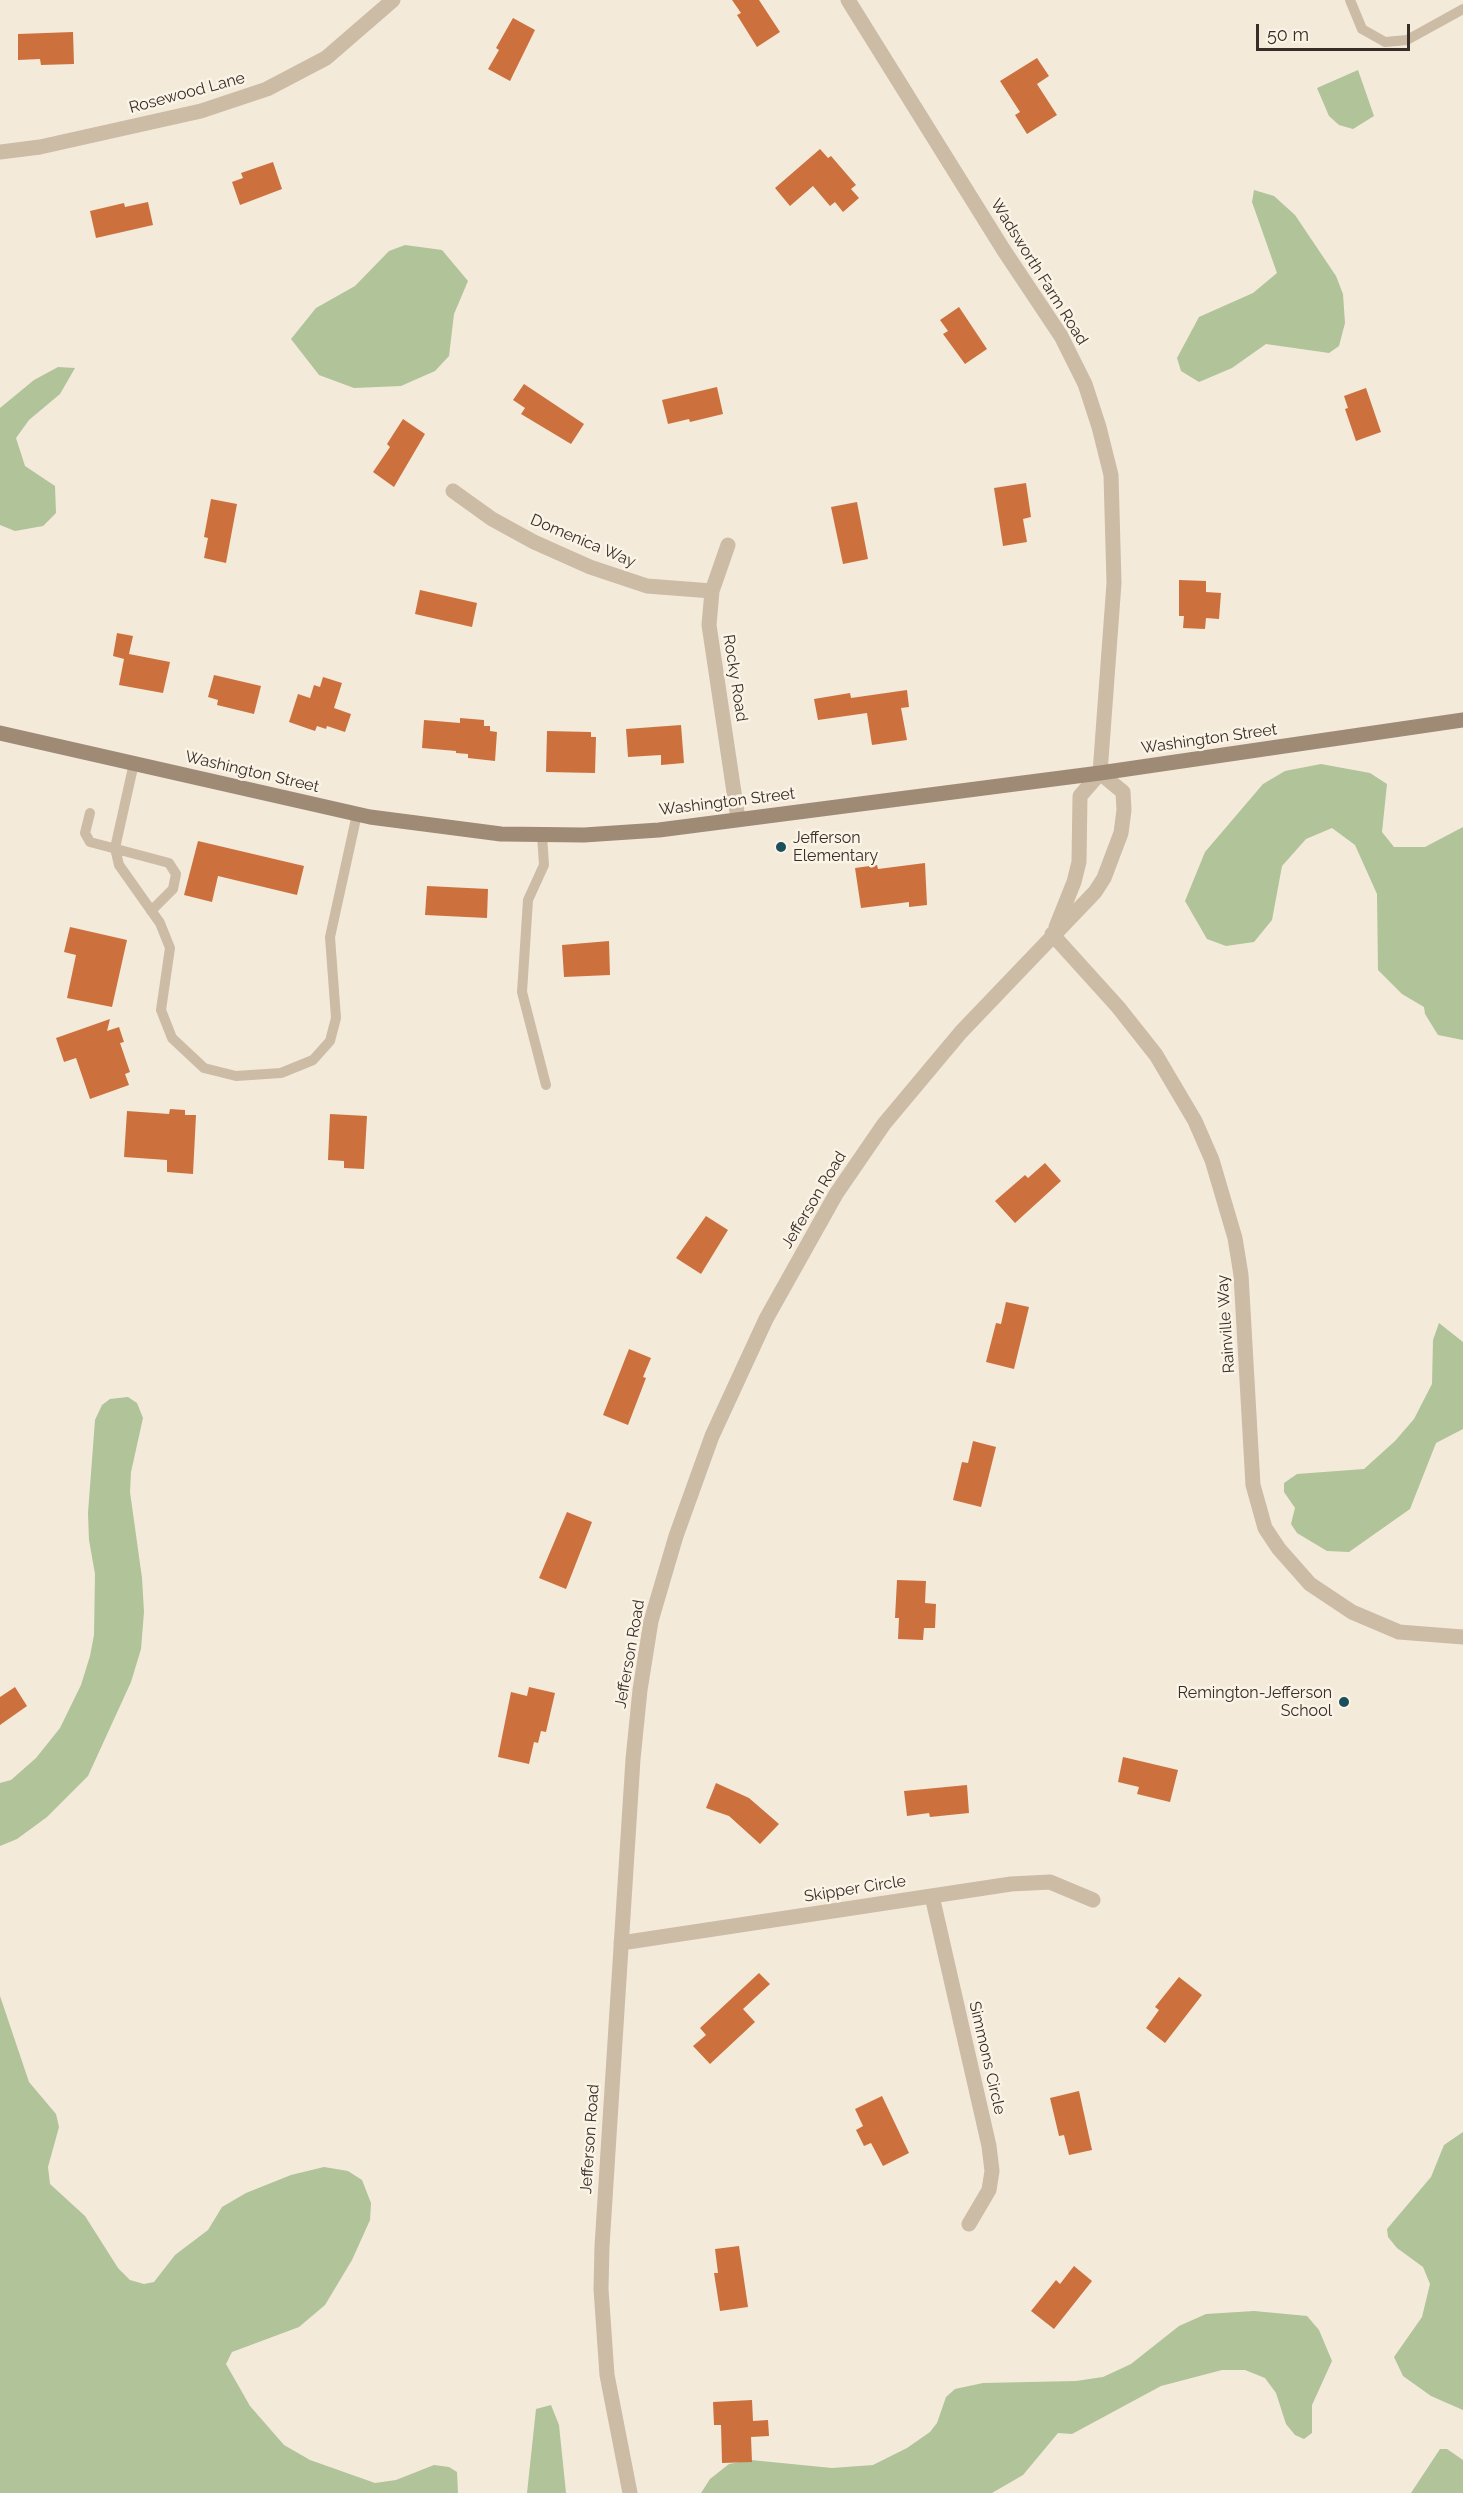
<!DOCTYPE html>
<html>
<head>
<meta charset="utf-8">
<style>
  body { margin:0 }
  #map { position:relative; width:1463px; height:2493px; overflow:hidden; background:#f3eada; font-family:Raleway,sans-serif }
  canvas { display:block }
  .scale { position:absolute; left:1256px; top:24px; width:154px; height:27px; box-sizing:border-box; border:3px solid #372e27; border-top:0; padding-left:8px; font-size:18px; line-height:21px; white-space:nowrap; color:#372e27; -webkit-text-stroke:4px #faf3e6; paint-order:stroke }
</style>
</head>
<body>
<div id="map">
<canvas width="1463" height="2493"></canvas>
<div class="scale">50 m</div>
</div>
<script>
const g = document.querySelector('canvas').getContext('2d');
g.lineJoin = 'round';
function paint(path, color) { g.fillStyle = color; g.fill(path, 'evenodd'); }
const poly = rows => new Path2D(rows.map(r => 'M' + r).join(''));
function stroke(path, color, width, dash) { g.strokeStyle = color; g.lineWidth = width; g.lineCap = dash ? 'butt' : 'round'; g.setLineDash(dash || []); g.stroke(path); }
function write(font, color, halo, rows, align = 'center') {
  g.font = font + ' Raleway,sans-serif'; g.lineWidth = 5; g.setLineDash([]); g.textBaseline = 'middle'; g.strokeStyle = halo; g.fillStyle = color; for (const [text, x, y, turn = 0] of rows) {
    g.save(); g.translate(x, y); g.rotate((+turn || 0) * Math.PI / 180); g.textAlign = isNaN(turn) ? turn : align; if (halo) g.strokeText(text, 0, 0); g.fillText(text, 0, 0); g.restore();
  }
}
paint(poly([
  [1358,70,1374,116,1353,129,1339,125,1329,116,1317,88],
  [1254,190,1274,196,1295,215,1336,276,1343,294,1345,323,1339,346,1329,353,1266,344,1232,368,1199,382,1181,371,1177,358,1199,317,1253,293,1277,273,1252,202],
  [405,245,442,250,468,281,454,314,449,356,435,371,401,386,354,388,319,375,291,339,316,308,355,286,389,251],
  [58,367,75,368,60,394,29,420,16,438,25,466,55,486,56,513,43,526,15,531,0,525,0,408,34,380],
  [1321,764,1370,773,1387,784,1382,832,1394,847,1425,847,1463,827,1463,1040,1438,1035,1425,1014,1424,1007,1402,994,1378,970,1377,894,1355,845,1332,828,1306,839,1282,866,1272,920,1254,942,1226,946,1207,939,1185,901,1205,852,1263,784,1285,771],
  [1439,1323,1463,1342,1463,1429,1436,1443,1410,1509,1349,1552,1327,1551,1297,1533,1291,1524,1295,1508,1284,1492,1284,1483,1297,1474,1364,1469,1395,1441,1414,1419,1432,1384,1433,1340],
  [128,1397,137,1403,143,1418,131,1472,130,1492,142,1578,144,1612,141,1649,131,1682,88,1776,47,1817,17,1839,0,1846,0,1783,11,1780,36,1758,60,1728,81,1685,90,1656,94,1635,95,1574,89,1540,88,1513,95,1420,102,1405,110,1399],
  [0,1996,29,2082,56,2114,59,2127,48,2167,50,2184,85,2216,118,2268,130,2280,144,2284,154,2282,175,2255,208,2230,222,2207,246,2193,291,2175,324,2167,348,2171,362,2180,371,2203,370,2220,352,2260,325,2305,299,2327,232,2352,226,2364,250,2406,284,2445,310,2460,375,2483,396,2480,434,2465,449,2467,457,2472,458,2493,0,2493],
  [1463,2132,1463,2410,1431,2396,1403,2376,1394,2357,1422,2317,1430,2284,1423,2267,1397,2248,1388,2237,1387,2229,1431,2177,1444,2145],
  [1254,2311,1307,2316,1319,2330,1332,2361,1312,2405,1312,2433,1304,2439,1295,2435,1286,2424,1276,2393,1265,2378,1245,2370,1222,2370,1161,2386,1072,2434,1058,2433,1023,2475,992,2493,701,2493,710,2479,729,2464,751,2460,832,2468,873,2465,907,2448,930,2432,937,2423,946,2397,955,2389,983,2383,1076,2381,1103,2377,1131,2364,1179,2326,1206,2314],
  [551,2405,559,2425,566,2493,527,2493,536,2409],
  [1440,2449,1447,2449,1463,2460,1463,2493,1411,2493]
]), '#b0c399');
paint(poly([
  [732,0,759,0,780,32,757,47,737,15,741,13],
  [513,18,535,30,510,81,488,69,499,50,496,48],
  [73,32,74,64,41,65,40,59,18,60,18,34],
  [1037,58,1049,76,1037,84,1057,115,1027,134,1015,115,1020,112,1000,81],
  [820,149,828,158,831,156,856,185,851,189,859,198,843,212,835,202,830,206,813,186,790,206,775,188],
  [273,162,282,189,240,205,232,182,243,178,241,173],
  [148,202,153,225,96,238,90,211,124,203,125,207],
  [959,307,987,349,965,364,943,334,948,331,940,320],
  [524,384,584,424,571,444,521,414,525,408,513,400],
  [717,387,723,414,690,422,689,419,668,424,662,400],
  [1366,388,1381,432,1356,441,1345,409,1348,408,1344,396],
  [403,419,425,434,394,487,373,472,390,447,387,444],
  [1026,483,1031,517,1023,519,1027,542,1003,546,994,488],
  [211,499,237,504,226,563,204,558,208,538,204,537],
  [857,502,868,559,843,564,831,507],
  [1179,580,1206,581,1206,592,1221,593,1219,619,1206,618,1205,629,1183,628,1184,616,1179,616],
  [420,590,477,603,472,627,415,614],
  [117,633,133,636,129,654,170,662,163,693,119,685,124,659,113,656],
  [214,675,261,686,254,714,217,705,218,700,208,697],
  [323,677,342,683,334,708,351,714,345,732,327,726,326,729,317,726,315,731,289,722,298,694,310,698,314,685,320,687],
  [907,690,909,707,901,708,907,740,872,745,867,713,818,720,814,699,850,693,851,698],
  [460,718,484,720,484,726,490,726,490,731,497,732,495,761,468,758,468,754,456,753,456,751,422,748,424,720,460,723],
  [681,725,684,763,661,765,661,755,628,757,626,729],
  [547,731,591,732,591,737,596,737,595,773,546,772],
  [198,841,304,866,297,895,218,876,212,902,184,895],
  [925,863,927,905,909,907,909,902,861,908,855,868,877,865,878,869],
  [427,886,488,889,487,918,425,915],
  [70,927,127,940,112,1007,67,998,76,955,64,952],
  [609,941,610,975,564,977,562,945],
  [110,1019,107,1031,119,1027,124,1042,120,1043,130,1072,125,1074,129,1085,90,1099,76,1058,64,1062,56,1038],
  [170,1109,185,1110,185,1115,196,1115,193,1174,167,1172,167,1160,124,1157,127,1111,169,1114],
  [330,1114,367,1116,364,1169,344,1168,344,1161,328,1160],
  [1045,1163,1061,1181,1015,1223,995,1201,1025,1175,1028,1178],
  [706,1216,728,1230,701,1274,676,1258],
  [1006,1302,1029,1307,1014,1369,986,1362,996,1323,1001,1324],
  [629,1349,651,1358,643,1377,646,1378,628,1425,603,1415],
  [973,1441,996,1447,981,1507,953,1500,962,1462,968,1463],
  [567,1512,592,1522,566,1589,539,1578],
  [897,1580,926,1581,925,1603,936,1604,935,1628,924,1628,923,1640,898,1639,899,1618,895,1618],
  [15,1687,27,1706,0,1725,0,1697],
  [529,1687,555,1693,546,1732,541,1731,538,1743,534,1742,529,1764,498,1757,511,1692,527,1696],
  [1123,1757,1178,1770,1170,1802,1137,1794,1139,1787,1118,1782],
  [716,1783,749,1798,779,1824,760,1844,729,1816,706,1808],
  [967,1785,969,1813,930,1817,929,1813,907,1816,904,1791],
  [759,1973,770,1984,743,2009,755,2022,710,2064,693,2046,706,2035,700,2028],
  [1179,1977,1202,1995,1165,2043,1146,2028,1159,2010,1155,2007],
  [1079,2091,1092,2150,1069,2155,1064,2135,1059,2136,1050,2098],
  [882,2096,909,2153,883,2166,871,2143,864,2146,856,2130,863,2126,855,2109],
  [739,2246,748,2307,720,2311,714,2273,718,2273,715,2249],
  [1074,2266,1092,2281,1054,2329,1031,2311,1056,2280,1060,2284],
  [752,2400,753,2421,768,2420,769,2436,751,2437,752,2462,722,2463,721,2425,714,2425,713,2402]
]), '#cc713e');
stroke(poly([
  [1350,0,1362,29,1385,42,1407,40,1463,9],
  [134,763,115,848,119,865,160,923,170,948,161,1010,172,1038,204,1068,236,1076,281,1073,313,1060,330,1041,336,1018,330,937,357,814],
  [90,813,85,833,90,842,169,863,176,874,173,889,151,911],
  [542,835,544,865,528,900,522,992,546,1085]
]), '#ccbba5', 10);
stroke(poly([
  [848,0,1003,249,1061,336,1085,384,1099,427,1111,475,1114,583,1100,773],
  [0,152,40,147,201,111,267,89,326,58,393,0],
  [453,491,492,519,534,542,590,567,647,586,712,591],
  [728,545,712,591,709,625,738,819],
  [1056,927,1074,882,1079,862,1080,796,1100,773],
  [1052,934,1118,1007,1156,1055,1195,1121,1212,1160,1235,1238,1241,1275,1253,1485,1265,1528,1279,1549,1310,1584,1352,1612,1399,1632,1463,1637],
  [932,1896,989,2146,992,2171,989,2190,969,2224],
  [621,1943,1011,1884,1050,1882,1093,1900],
  [630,2493,607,2375,601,2289,602,2246,633,1759,640,1690,651,1621,676,1536,712,1436,766,1319,836,1194,884,1124,961,1032,1095,892,1104,878,1121,833,1124,810,1123,792,1100,773]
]), '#ccbba5', 15);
stroke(poly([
  [0,733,370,817,501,834,584,835,659,830,1100,773,1463,720]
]), '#9f8a76', 15);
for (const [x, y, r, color] of [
  [781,847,6,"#1a4f5b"],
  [1344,1702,6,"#1a4f5b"]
]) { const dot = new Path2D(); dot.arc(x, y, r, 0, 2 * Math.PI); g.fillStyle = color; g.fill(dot); stroke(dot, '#faf3e6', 2); }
write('16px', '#372e27', '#faf3e6', [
  ["Rosewood Lane",187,93,-15],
  ["Wadsworth Farm Road",1039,272,58],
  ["Domenica Way",583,541,23],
  ["Rocky Road",735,678,81],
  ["Washington Street",1209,739,-8],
  ["Washington Street",252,772,13],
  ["Washington Street",727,802,-7],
  ["Jefferson Road",814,1200,-59],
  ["Rainville Way",1226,1324,-94],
  ["Jefferson Road",630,1654,-80],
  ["Skipper Circle",855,1889,-9],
  ["Simmons Circle",987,2058,77],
  ["Jefferson Road",590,2139,-86]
]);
write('16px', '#372e27', '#faf3e6', [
  ["Jefferson",793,838],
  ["Elementary",793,856],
  ["Remington-Jefferson",1332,1693,"right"],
  ["School",1332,1711,"right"]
], 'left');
</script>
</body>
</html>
